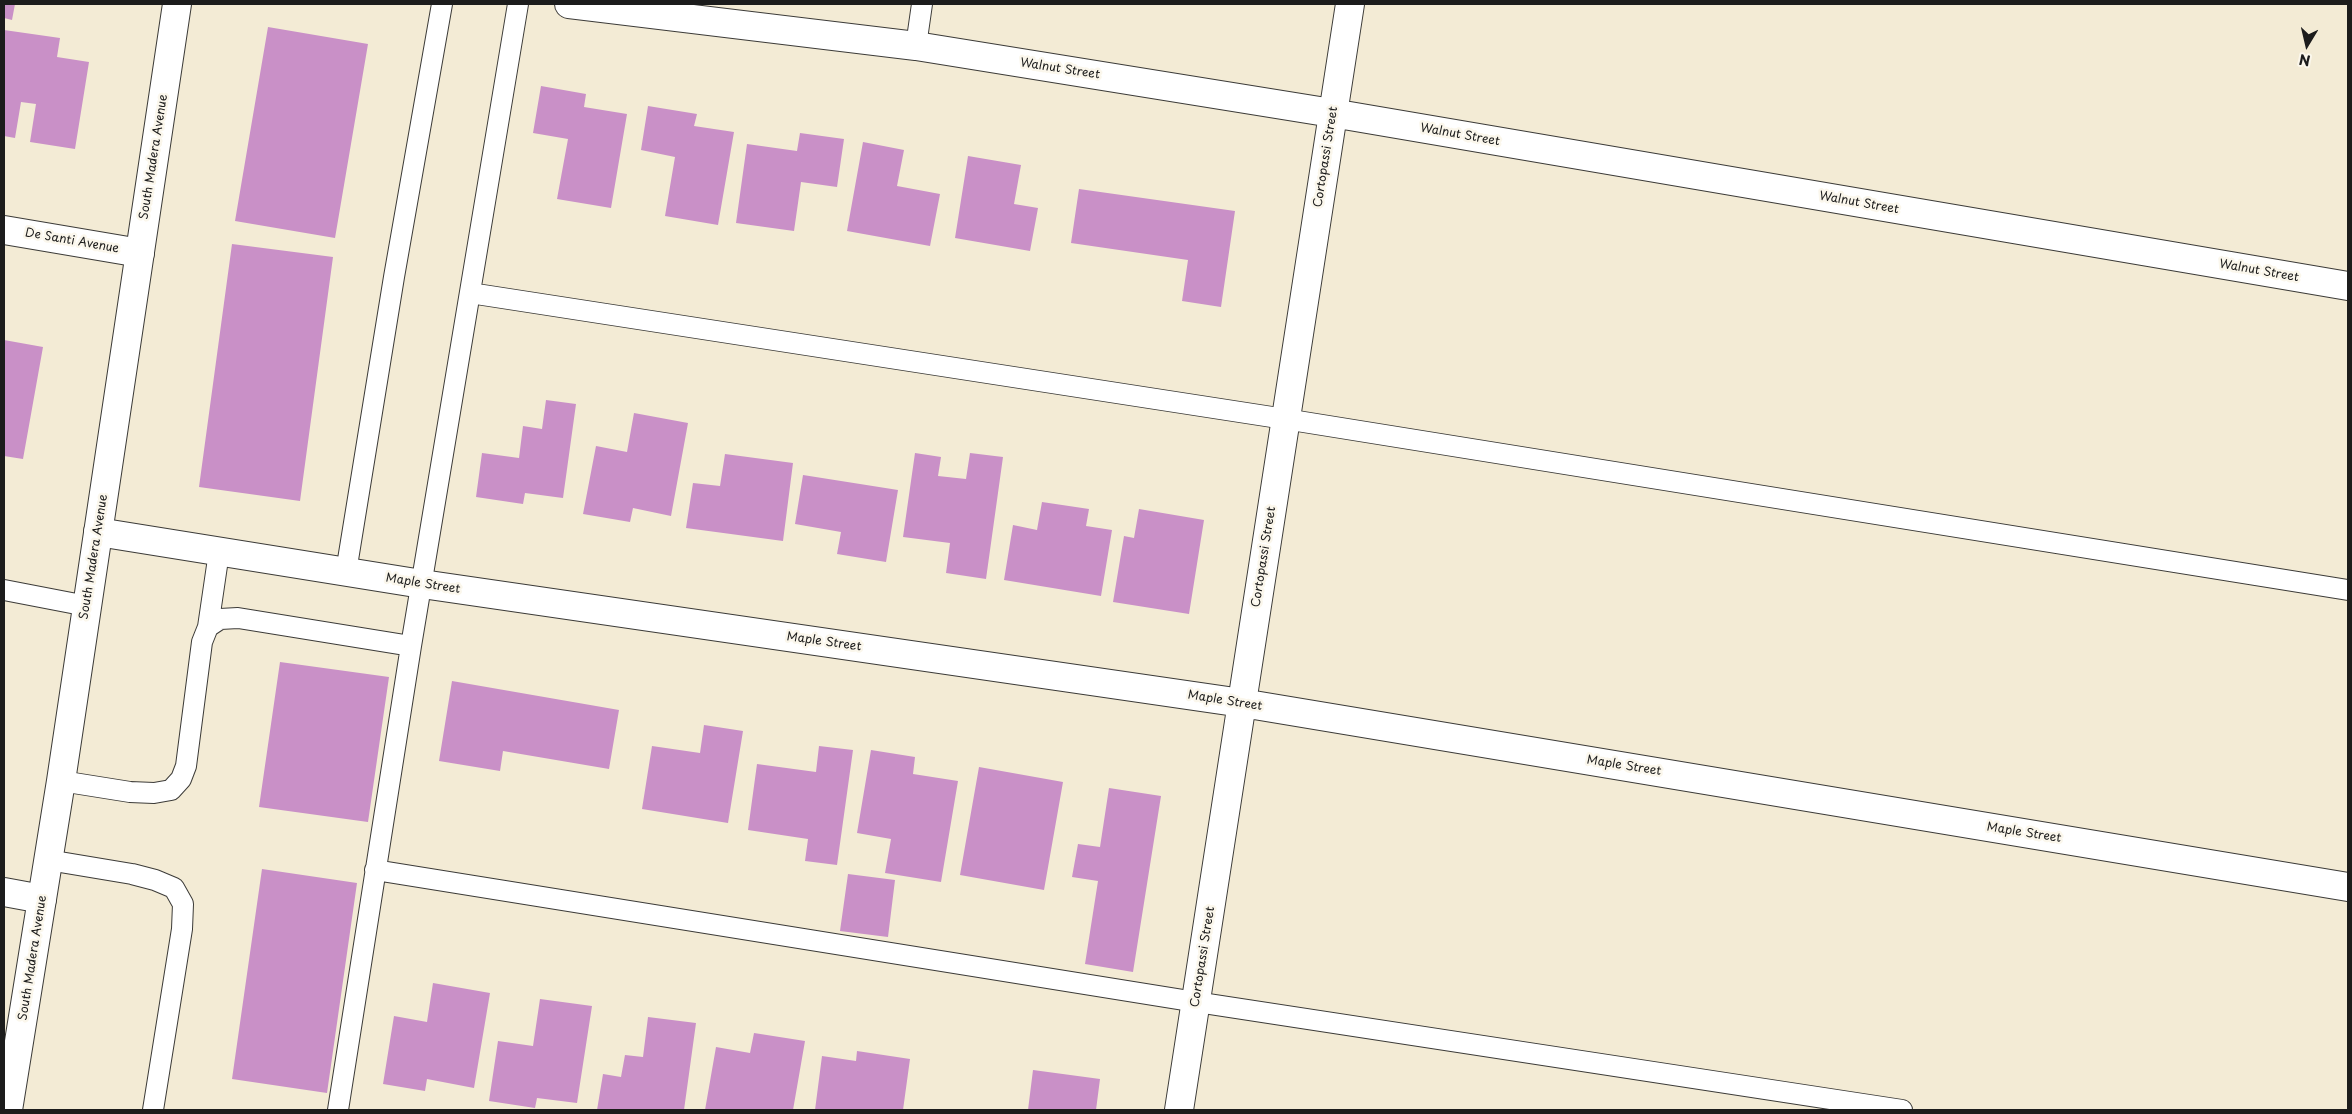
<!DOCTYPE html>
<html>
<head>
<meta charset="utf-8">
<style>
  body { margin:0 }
  #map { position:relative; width:2352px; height:1114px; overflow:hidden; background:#f3ebd5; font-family:"Playpen Sans",sans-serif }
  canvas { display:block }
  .frame { position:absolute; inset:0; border:5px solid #1c1c1c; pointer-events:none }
  .north { position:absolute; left:2282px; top:20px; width:50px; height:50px; -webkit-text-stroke:4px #fbf7ec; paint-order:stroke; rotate:189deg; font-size:14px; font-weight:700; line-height:20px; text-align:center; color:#1c1c1c }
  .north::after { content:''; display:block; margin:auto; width:18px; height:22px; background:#1c1c1c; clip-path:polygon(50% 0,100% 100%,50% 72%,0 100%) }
</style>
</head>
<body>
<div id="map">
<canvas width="2352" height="1114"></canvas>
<div class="frame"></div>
<div class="north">N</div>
</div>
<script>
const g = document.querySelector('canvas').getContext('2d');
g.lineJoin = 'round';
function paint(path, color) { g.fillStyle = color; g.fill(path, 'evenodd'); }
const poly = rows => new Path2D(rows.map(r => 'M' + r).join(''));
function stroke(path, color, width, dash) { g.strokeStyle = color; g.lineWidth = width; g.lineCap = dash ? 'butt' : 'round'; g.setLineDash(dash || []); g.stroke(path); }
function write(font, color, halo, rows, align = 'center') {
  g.font = font + ' "Playpen Sans",sans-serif'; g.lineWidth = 5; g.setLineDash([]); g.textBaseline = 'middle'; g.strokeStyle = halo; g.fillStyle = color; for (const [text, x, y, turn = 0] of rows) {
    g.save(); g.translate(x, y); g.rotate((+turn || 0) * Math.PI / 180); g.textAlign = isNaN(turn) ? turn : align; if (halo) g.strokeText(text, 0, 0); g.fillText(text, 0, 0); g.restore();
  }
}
paint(poly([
  [4,4,15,4,12,20,4,18],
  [268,27,368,44,335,238,235,221],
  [4,30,60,38,57,57,89,62,75,149,30,142,36,104,21,102,15,138,4,136],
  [541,86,586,94,584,107,627,114,611,208,557,199,568,139,533,133],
  [648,106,697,114,694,126,734,132,718,225,665,216,675,157,641,150],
  [800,133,844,139,837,187,801,182,794,231,736,223,747,144,797,151],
  [863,142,904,150,897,186,940,194,930,246,847,231],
  [968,156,1021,165,1014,204,1038,208,1030,251,955,238],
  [1079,189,1235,211,1221,307,1182,301,1188,260,1071,243],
  [232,244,333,257,300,501,199,487],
  [4,340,43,347,23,459,4,456],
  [546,400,576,404,563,498,525,493,523,504,476,497,482,453,519,458,523,426,542,429],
  [634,413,688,423,671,516,633,508,630,522,583,514,596,446,627,452],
  [915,453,941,457,938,476,966,479,970,453,1003,457,986,579,946,573,950,543,903,537],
  [725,454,793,463,783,541,686,528,693,483,720,486],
  [803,475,898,490,886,562,837,554,841,532,795,524],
  [1042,502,1089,509,1086,526,1112,530,1101,596,1004,580,1013,525,1037,530],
  [1139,509,1204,520,1189,614,1113,602,1124,536,1134,538],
  [280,662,389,677,368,822,259,807],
  [452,681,619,710,609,769,503,751,500,771,439,761],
  [704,725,743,731,728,823,642,809,652,746,700,753],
  [819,746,853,750,837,865,805,861,808,839,748,830,757,764,816,772],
  [871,750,915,757,913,774,958,781,941,882,885,873,891,839,857,833],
  [979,767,1063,782,1044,890,960,875],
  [1109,788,1161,796,1133,972,1085,964,1098,881,1072,877,1078,844,1100,847],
  [262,869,357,883,327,1093,232,1079],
  [848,874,895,880,888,937,840,931],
  [433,983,490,993,474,1088,427,1079,425,1091,383,1084,394,1016,427,1022],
  [540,999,592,1006,577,1103,537,1098,535,1108,489,1101,498,1041,533,1046],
  [648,1017,696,1023,684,1110,597,1110,603,1074,621,1077,625,1055,643,1057],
  [754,1033,805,1041,793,1110,705,1110,716,1047,750,1053],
  [857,1051,910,1059,903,1110,815,1110,822,1056,856,1061],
  [1033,1070,1100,1079,1096,1110,1028,1110]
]), '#c990c7');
const lane = poly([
  [916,46,922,4],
  [470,293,1285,419,2348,590],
  [346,572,394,277,442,4],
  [4,590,87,606],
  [208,627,219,552],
  [61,781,130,792,154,793,171,790,181,779,186,766,202,642,208,627,220,619,238,618,411,646],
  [48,860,132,874,155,880,174,888,183,904,182,929,153,1110],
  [375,870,1196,1002,1902,1110],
  [338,1110,411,646,518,4]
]);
const street = poly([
  [569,4,916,46,1332,113,2348,286],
  [4,230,140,253],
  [98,532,422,584,1242,703,2348,887],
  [4,892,42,899],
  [1179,1110,1350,4]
]);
const primary = poly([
  [8,1110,61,781,177,4]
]);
stroke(lane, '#3c3b38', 22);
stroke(street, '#3c3b38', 30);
stroke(primary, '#3c3b38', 30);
stroke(lane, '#fff', 20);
stroke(street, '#fff', 28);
stroke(primary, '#fff', 28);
write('12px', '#1c1c1c', '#fbf7ec', [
  ["Walnut Street",1060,69,9],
  ["Walnut Street",1460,135,10],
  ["South Madera Avenue",154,157,-81],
  ["Cortopassi Street",1326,157,-81],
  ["Walnut Street",1859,203,10],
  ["De Santi Avenue",72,241,10],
  ["Walnut Street",2259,271,10],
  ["South Madera Avenue",94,557,-81],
  ["Cortopassi Street",1264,557,-81],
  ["Maple Street",423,584,9],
  ["Maple Street",824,642,8],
  ["Maple Street",1225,701,9],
  ["Maple Street",1624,766,9],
  ["Maple Street",2024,833,9],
  ["Cortopassi Street",1203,957,-81],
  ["South Madera Avenue",33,958,-81]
]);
</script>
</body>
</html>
